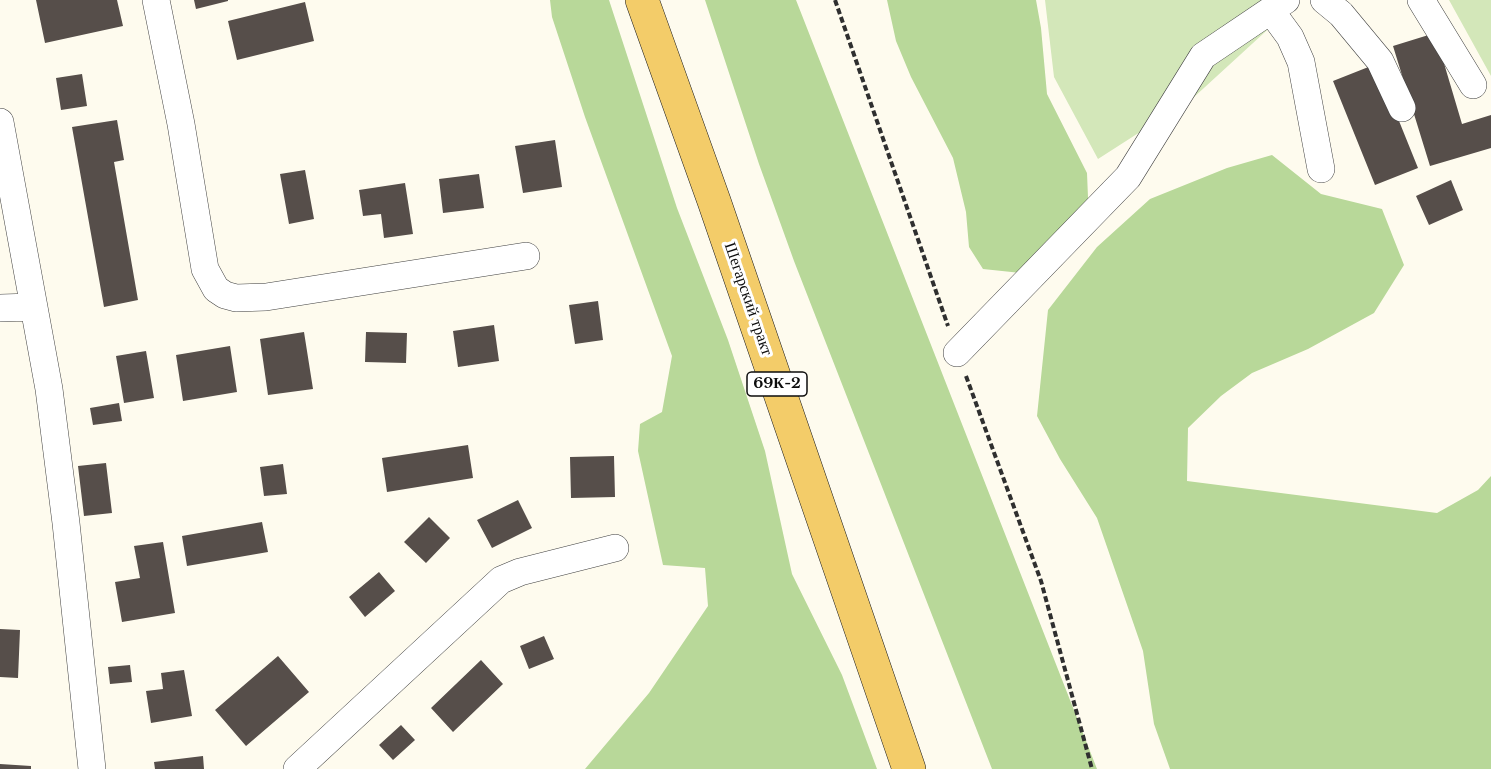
<!DOCTYPE html>
<html>
<head>
<meta charset="utf-8">
<style>
  body { margin:0 }
  canvas { display:block; background:#fefbee }
</style>
</head>
<body>
<canvas width="1491" height="769"></canvas>
<script>
const g = document.querySelector('canvas').getContext('2d');
g.lineJoin = 'round';
function paint(path, color) { g.fillStyle = color; g.fill(path, 'evenodd'); }
const poly = rows => new Path2D(rows.map(r => 'M' + r).join(''));
function stroke(path, color, width, dash) { g.strokeStyle = color; g.lineWidth = width; g.lineCap = dash ? 'butt' : 'round'; g.setLineDash(dash || []); g.stroke(path); }
function write(font, color, halo, rows, align = 'center') {
  g.font = font + ' "Libre Baskerville",serif'; g.lineWidth = 6; g.setLineDash([]); g.textBaseline = 'middle'; g.strokeStyle = halo; g.fillStyle = color; for (const [text, x, y, turn = 0] of rows) {
    g.save(); g.translate(x, y); g.rotate((+turn || 0) * Math.PI / 180); g.textAlign = isNaN(turn) ? turn : align; if (halo) g.strokeText(text, 0, 0); g.fillText(text, 0, 0); g.restore();
  }
}
paint(poly([
  [1045,0,1300,0,1193,98,1098,159,1054,77],
  [1449,0,1491,0,1491,76]
]), '#d3e7b9');
paint(poly([
  [550,0,609,0,677,208,728,340,765,451,792,574,842,675,877,769,585,769,649,693,708,606,705,568,663,565,638,451,640,424,662,412,672,356,585,117,552,17],
  [705,0,796,0,1097,769,992,769,794,261,759,164],
  [887,0,1036,0,1041,28,1047,94,1087,173,1089,222,1021,273,983,269,969,247,966,212,953,158,911,77,896,41],
  [1272,155,1321,194,1382,209,1404,265,1374,313,1308,349,1252,373,1221,396,1188,428,1187,481,1437,513,1478,490,1491,476,1491,769,1170,769,1154,724,1143,651,1097,518,1060,459,1037,416,1048,310,1097,247,1150,199,1227,168]
]), '#b8d899');
paint(poly([
  [36,0,117,0,123,26,45,43],
  [194,0,228,0,228,1,196,9],
  [305,2,314,41,237,60,228,21],
  [1435,33,1462,124,1491,115,1491,148,1430,166,1393,46],
  [1376,64,1418,168,1375,185,1333,81],
  [82,74,87,106,61,110,56,78],
  [117,120,124,160,114,162,138,300,104,307,72,127],
  [555,140,562,187,523,193,515,146],
  [305,170,314,219,289,224,280,174],
  [479,174,484,208,443,213,439,179],
  [1451,180,1463,210,1429,225,1416,196],
  [405,183,413,234,384,238,381,214,363,216,359,190],
  [598,301,603,340,575,344,569,305],
  [494,325,499,361,458,367,453,331],
  [304,332,313,389,268,395,260,339],
  [366,332,407,333,406,363,365,362],
  [230,346,237,392,183,401,176,355],
  [146,351,154,398,124,403,116,356],
  [119,403,122,421,93,425,90,408],
  [468,445,473,478,387,492,382,458],
  [614,456,615,497,571,498,570,457],
  [106,463,112,513,84,516,78,466],
  [283,464,287,494,264,496,260,467],
  [518,500,532,528,492,548,477,520],
  [429,517,450,538,426,563,404,542],
  [262,522,268,552,187,566,182,536],
  [163,542,175,613,122,622,115,582,140,578,134,546],
  [379,572,395,591,365,617,349,597],
  [0,629,20,630,18,678,0,677],
  [544,636,554,659,529,669,520,646],
  [278,656,309,692,246,746,215,710],
  [481,660,503,684,453,732,431,708],
  [130,665,132,682,110,684,108,667],
  [184,670,192,716,151,723,146,691,163,689,161,673],
  [401,725,415,740,393,760,379,745],
  [203,756,204,769,155,769,154,762],
  [0,764,31,766,31,769,0,769]
]), '#564e4a');
const minor = poly([
  [156,0,181,124,205,269,216,289,225,295,236,298,266,297,526,256],
  [1324,0,1341,14,1380,61,1402,108],
  [1421,0,1473,85],
  [1271,11,1290,37,1301,62,1321,169],
  [0,122,49,389,66,523,92,769],
  [0,308,33,307],
  [957,353,1128,177,1203,56,1286,0],
  [297,769,501,580,520,572,615,548]
]);
const major = poly([
  [642,0,714,201,909,769]
]);
stroke(minor, '#404040', 28);
stroke(major, '#1e1e1e', 34);
stroke(poly([
  [835,0,948,326],
  [966,376,1041,581,1092,769]
]), '#2f2f2f', 4, [6, 3]);
stroke(minor, '#fff', 27);
stroke(major, '#f3cc69', 33);
for (const [x, y, w] of [
  [777,384,60]
]) { const box = new Path2D(); box.roundRect(x - w / 2, y - 12, w, 24, 4.5); g.fillStyle = '#fff'; g.fill(box); stroke(box, '#0d0d0d', 1.5); }
write('bold 15px', '#0d0d0d', null, [
  ["69К-2",777,384]
]);
write('16px', '#0d0d0d', '#fff', [
  ["Шегарский тракт",748,299,71]
]);
</script>
</body>
</html>
